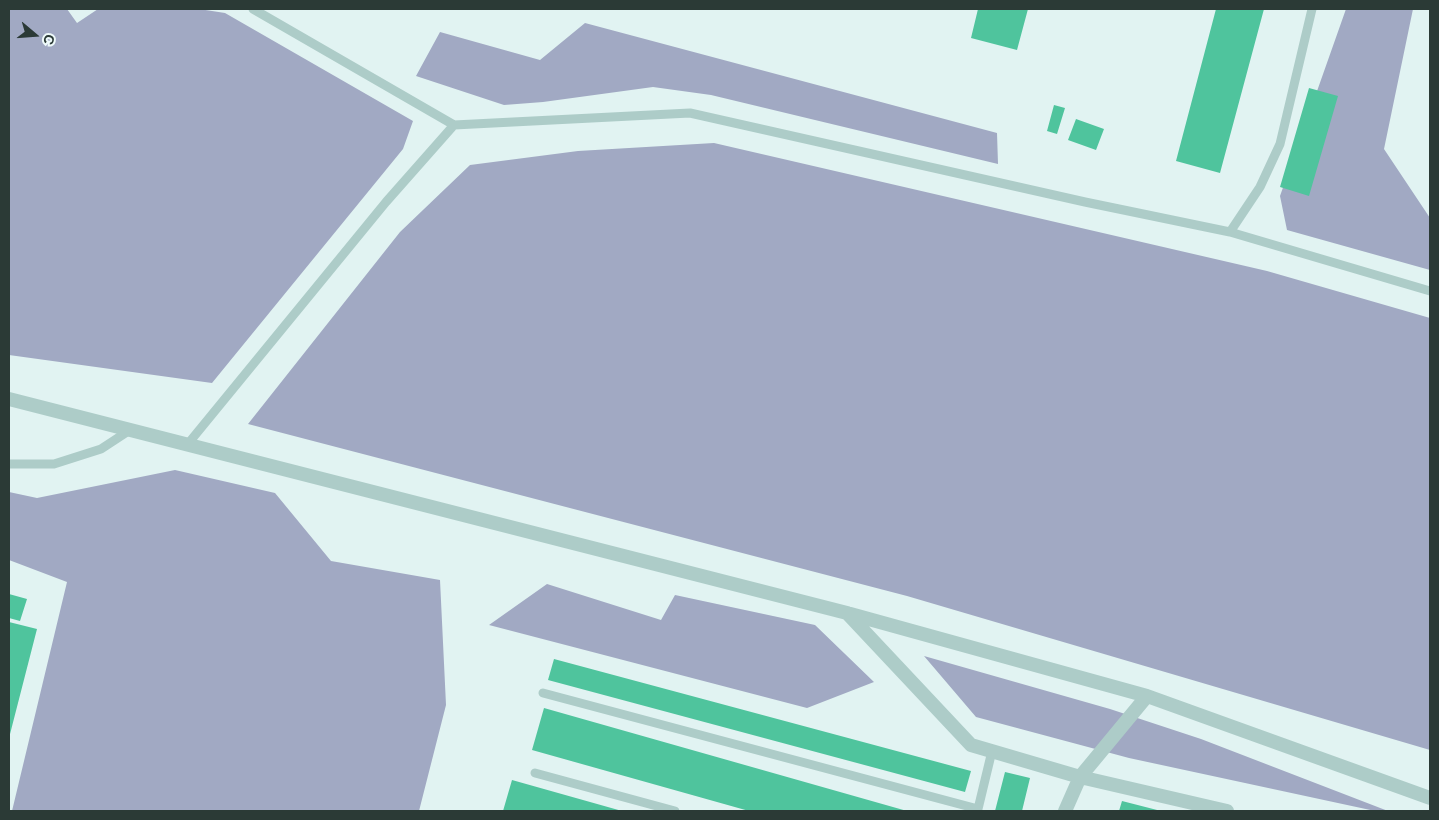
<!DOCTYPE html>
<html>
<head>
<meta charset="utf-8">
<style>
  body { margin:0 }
  #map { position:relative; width:1439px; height:820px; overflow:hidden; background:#e1f3f2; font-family:Arial,sans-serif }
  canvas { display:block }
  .frame { position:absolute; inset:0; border:10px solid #2b3a36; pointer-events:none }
  .north { position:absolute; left:10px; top:10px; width:50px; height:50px; -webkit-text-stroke:4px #eefafa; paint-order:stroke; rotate:108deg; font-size:14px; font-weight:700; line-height:20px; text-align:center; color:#2b3a36 }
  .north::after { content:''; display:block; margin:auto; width:18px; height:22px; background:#2b3a36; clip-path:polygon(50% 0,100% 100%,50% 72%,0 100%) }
</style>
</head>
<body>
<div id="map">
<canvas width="1439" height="820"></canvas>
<div class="frame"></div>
<div class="north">С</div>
</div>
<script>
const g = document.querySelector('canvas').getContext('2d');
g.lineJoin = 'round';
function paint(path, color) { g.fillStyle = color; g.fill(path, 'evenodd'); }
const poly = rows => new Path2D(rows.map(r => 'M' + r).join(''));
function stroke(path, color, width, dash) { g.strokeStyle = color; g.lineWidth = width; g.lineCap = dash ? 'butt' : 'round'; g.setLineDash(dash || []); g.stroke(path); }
paint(poly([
  [9,9,67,9,77,23,98,9,199,9,225,13,413,121,403,149,212,383,9,355],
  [1346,9,1413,9,1384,149,1430,218,1430,270,1287,230,1280,196],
  [585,23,997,133,998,164,711,95,653,87,543,102,504,105,416,76,440,32,540,60],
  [714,143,1267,271,1430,318,1430,750,907,596,248,424,400,232,470,165,578,151],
  [175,470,275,493,331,561,440,580,446,705,419,811,12,811,67,582,9,560,9,492,37,498],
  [547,584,661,620,675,595,815,625,874,682,807,708,489,625],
  [924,656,1110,709,1201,739,1388,811,1375,811,1129,758,976,717]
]), '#a1a9c3');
paint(poly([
  [978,9,1028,9,1017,50,971,38],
  [1216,9,1264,9,1220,173,1176,161],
  [1309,88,1338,96,1309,196,1280,187],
  [1054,105,1065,108,1057,134,1047,131],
  [1076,119,1104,129,1096,150,1068,140],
  [9,594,27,599,20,621,9,618],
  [9,622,37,629,9,738],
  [554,659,971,771,965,792,548,680],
  [544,708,907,811,749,811,532,750],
  [1005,772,1030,778,1022,811,995,811],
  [512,780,622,811,503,811],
  [1122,801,1161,811,1119,811]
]), '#4fc49d');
stroke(poly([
  [253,9,454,125],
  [1230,232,1430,291],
  [187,445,386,202,454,125,690,113,1085,202,1230,232,1260,187,1280,144,1312,9],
  [9,464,54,464,101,449,130,430],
  [543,693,978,809,992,751],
  [535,773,675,811]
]), '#adccc8', 9);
stroke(poly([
  [9,399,847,613,1147,696,1430,798],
  [847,613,971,745,1080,777,1227,811],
  [1065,811,1080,777,1147,696]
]), '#adccc8', 14);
</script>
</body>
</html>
